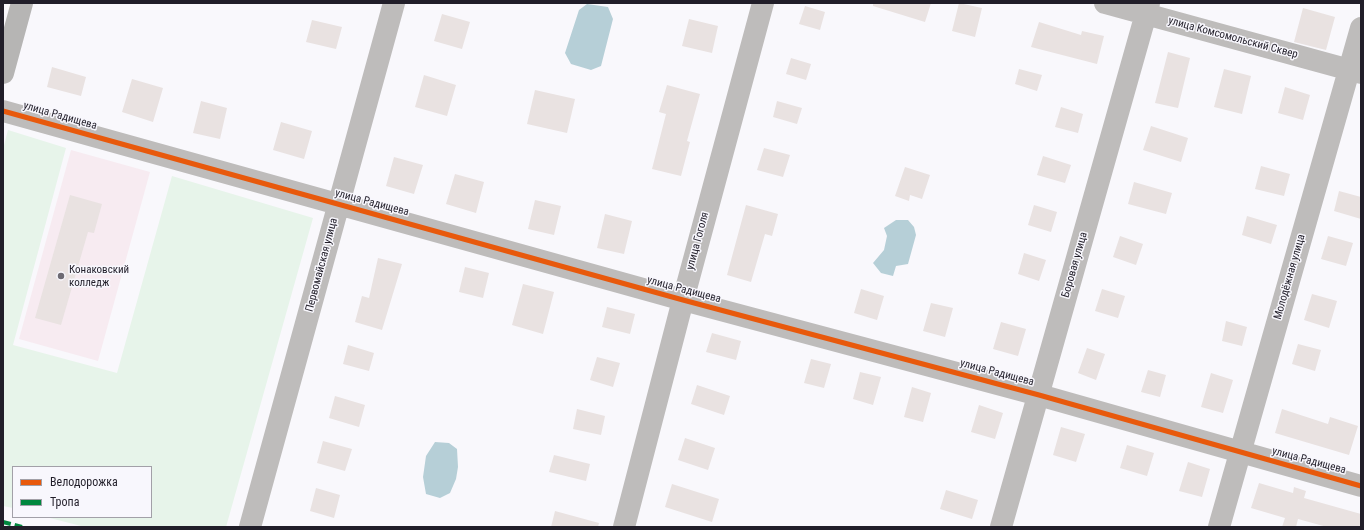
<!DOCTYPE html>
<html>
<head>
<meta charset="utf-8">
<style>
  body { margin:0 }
  #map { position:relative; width:1364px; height:530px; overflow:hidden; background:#f9f8fc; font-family:"Roboto Condensed",sans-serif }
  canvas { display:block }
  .frame { position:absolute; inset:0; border:4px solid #211e29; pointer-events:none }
  .legend { position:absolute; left:12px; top:466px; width:140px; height:52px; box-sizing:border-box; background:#f8f7fd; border:1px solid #a2a0a8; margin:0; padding:5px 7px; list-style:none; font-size:12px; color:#211e29 }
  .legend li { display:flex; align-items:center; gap:8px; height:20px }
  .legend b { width:20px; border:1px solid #a2a0a8 }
</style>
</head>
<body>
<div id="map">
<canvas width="1364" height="530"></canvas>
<div class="frame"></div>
<ul class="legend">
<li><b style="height:5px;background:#e8590c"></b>Велодорожка</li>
<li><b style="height:5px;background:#00873e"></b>Тропа</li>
</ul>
</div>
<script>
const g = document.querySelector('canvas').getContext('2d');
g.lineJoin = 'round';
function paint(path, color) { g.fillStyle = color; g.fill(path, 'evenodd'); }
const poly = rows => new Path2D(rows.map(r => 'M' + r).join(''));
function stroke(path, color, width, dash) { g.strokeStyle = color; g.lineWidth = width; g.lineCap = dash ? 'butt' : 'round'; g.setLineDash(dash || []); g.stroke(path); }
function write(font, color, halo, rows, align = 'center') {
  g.font = font + ' "Roboto Condensed",sans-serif'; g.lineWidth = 3; g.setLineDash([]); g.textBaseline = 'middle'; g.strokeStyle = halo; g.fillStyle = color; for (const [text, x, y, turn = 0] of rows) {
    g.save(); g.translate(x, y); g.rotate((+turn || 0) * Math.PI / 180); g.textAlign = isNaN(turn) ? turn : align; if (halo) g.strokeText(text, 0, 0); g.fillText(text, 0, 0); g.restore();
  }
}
paint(poly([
  [71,150,150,172,98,361,19,339]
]), '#f7ebf1');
paint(poly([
  [8,130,66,148,13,345,117,373,172,176,313,218,226,527,85,527,46,517,151,517,151,467,13,467,13,508,3,506,3,149]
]), '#e7f4ea');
paint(poly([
  [587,4,608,7,613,19,601,66,591,70,571,64,565,53,579,10],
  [896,220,908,220,914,227,916,235,908,264,896,266,893,276,881,273,873,263,884,250,887,236,884,228],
  [435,442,449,443,457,449,458,467,456,479,450,493,440,498,426,494,423,477,426,456]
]), '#b6cfd7');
paint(poly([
  [873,3,931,3,925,22,873,6],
  [959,3,982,8,975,37,952,31],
  [805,6,825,12,820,30,799,24],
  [1303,8,1335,17,1326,50,1294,42],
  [442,14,470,22,462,49,434,41],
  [689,19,718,26,712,53,682,46],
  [312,20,342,27,336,49,306,42],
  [1039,22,1081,35,1082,31,1104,36,1097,64,1031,47],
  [1168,52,1190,58,1178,108,1155,103],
  [791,58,811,64,806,80,786,74],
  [52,67,86,77,81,96,47,87],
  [1019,69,1042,75,1037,91,1015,84],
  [1224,69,1251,76,1242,114,1214,107],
  [424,75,456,85,447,116,415,107],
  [132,79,163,88,153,122,122,112],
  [667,85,700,94,687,141,690,142,681,176,652,169,666,114,659,112],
  [1285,87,1310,95,1303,120,1278,113],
  [535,90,575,99,567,133,527,124],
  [201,101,227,108,220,139,193,133],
  [777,101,802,108,797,124,773,117],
  [1061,107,1083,114,1078,133,1055,127],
  [281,122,312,131,304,159,273,150],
  [1151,126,1188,138,1181,162,1143,150],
  [764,148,790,155,783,177,757,170],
  [1043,156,1071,165,1065,183,1037,175],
  [394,157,423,165,414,194,386,186],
  [1261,166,1290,174,1284,196,1255,189],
  [905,167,930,175,922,199,910,195,909,201,895,196],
  [455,174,484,182,476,213,446,204],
  [1134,182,1172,193,1166,214,1128,204],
  [1339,191,1361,197,1361,219,1334,211],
  [70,195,102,204,94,233,88,232,61,325,35,318],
  [535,200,561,206,554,235,528,229],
  [746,205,778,214,772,236,765,234,751,282,727,275],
  [1034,205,1057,212,1051,232,1028,225],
  [605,214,632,221,624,254,597,248],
  [1247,216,1277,225,1271,244,1242,235],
  [1120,236,1143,244,1136,265,1113,257],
  [1328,236,1353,243,1346,266,1321,259],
  [1024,253,1046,260,1039,281,1018,274],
  [378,258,402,264,382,330,355,322,362,296,369,298],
  [465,267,489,273,483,298,459,292],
  [523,284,554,292,543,334,512,325],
  [861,289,884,296,877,320,854,313],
  [1102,289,1125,296,1118,318,1095,311],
  [1312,294,1337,301,1329,328,1304,320],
  [931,303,953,308,945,337,923,331],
  [607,307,635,314,630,334,602,327],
  [1226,321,1247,327,1242,346,1222,341],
  [1001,322,1026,329,1018,356,993,349],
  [712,333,741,341,736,360,706,352],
  [1298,344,1321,350,1315,371,1292,364],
  [348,345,374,353,369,371,343,364],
  [1087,348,1105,354,1096,380,1078,373],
  [597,357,620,363,613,387,590,380],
  [811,359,831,364,824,388,804,383],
  [1148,370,1166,375,1160,397,1141,392],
  [860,372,881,377,873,405,853,399],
  [1211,373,1233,380,1223,413,1201,407],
  [697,385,730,396,724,415,691,404],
  [912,387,931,393,923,422,904,417],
  [335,396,365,405,359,427,329,418],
  [979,405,1003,413,995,439,971,432],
  [577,409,605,416,601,435,573,429],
  [1282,409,1328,424,1330,417,1358,426,1349,455,1275,433],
  [1061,427,1085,434,1076,462,1053,455],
  [685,438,715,448,708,470,678,460],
  [323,441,352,449,345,471,317,463],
  [1127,445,1154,453,1147,476,1120,468],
  [554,455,590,464,586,481,549,472],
  [1188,462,1210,469,1202,497,1179,491],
  [1259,483,1293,493,1294,487,1306,491,1304,498,1361,514,1361,527,1327,527,1298,519,1296,527,1282,527,1285,518,1251,508],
  [672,484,719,499,712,522,665,507],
  [316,488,340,495,334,518,310,511],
  [946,490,978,500,972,519,940,509],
  [555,511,599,523,598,527,551,527]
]), '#e9e2e1');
stroke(poly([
  [1105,3,1361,73],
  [3,111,683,300,1039,395,1361,486],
  [250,527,394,3],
  [624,527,683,300,763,3],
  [1001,527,1149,3],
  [1219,527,1361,28]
]), '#bebcbb', 22);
stroke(poly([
  [3,73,22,3]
]), '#b6b5b4', 22);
stroke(poly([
  [3,522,22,527]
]), '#00873e', 4, [8, 4]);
stroke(poly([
  [3,111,683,300,1039,395,1361,486]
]), '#e8590c', 5);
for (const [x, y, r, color] of [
  [61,276,4,"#6d6a73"]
]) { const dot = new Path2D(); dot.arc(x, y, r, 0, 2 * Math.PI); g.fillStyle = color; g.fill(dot); stroke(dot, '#f8f7fd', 1.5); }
write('11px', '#211e29', '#f8f7fd', [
  ["улица Комсомольский Сквер",1233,38,15],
  ["улица Радищева",60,116,16],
  ["улица Радищева",372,203,15],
  ["улица Гоголя",698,241,-75],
  ["Первомайская улица",322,265,-75],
  ["Боровая улица",1075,265,-74],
  ["Молодёжная улица",1290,277,-74],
  ["улица Радищева",684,290,15],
  ["улица Радищева",997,373,15],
  ["улица Радищева",1309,461,15]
]);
write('11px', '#211e29', '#f8f7fd', [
  ["Конаковский",69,270],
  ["колледж",69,283]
], 'left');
</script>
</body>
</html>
